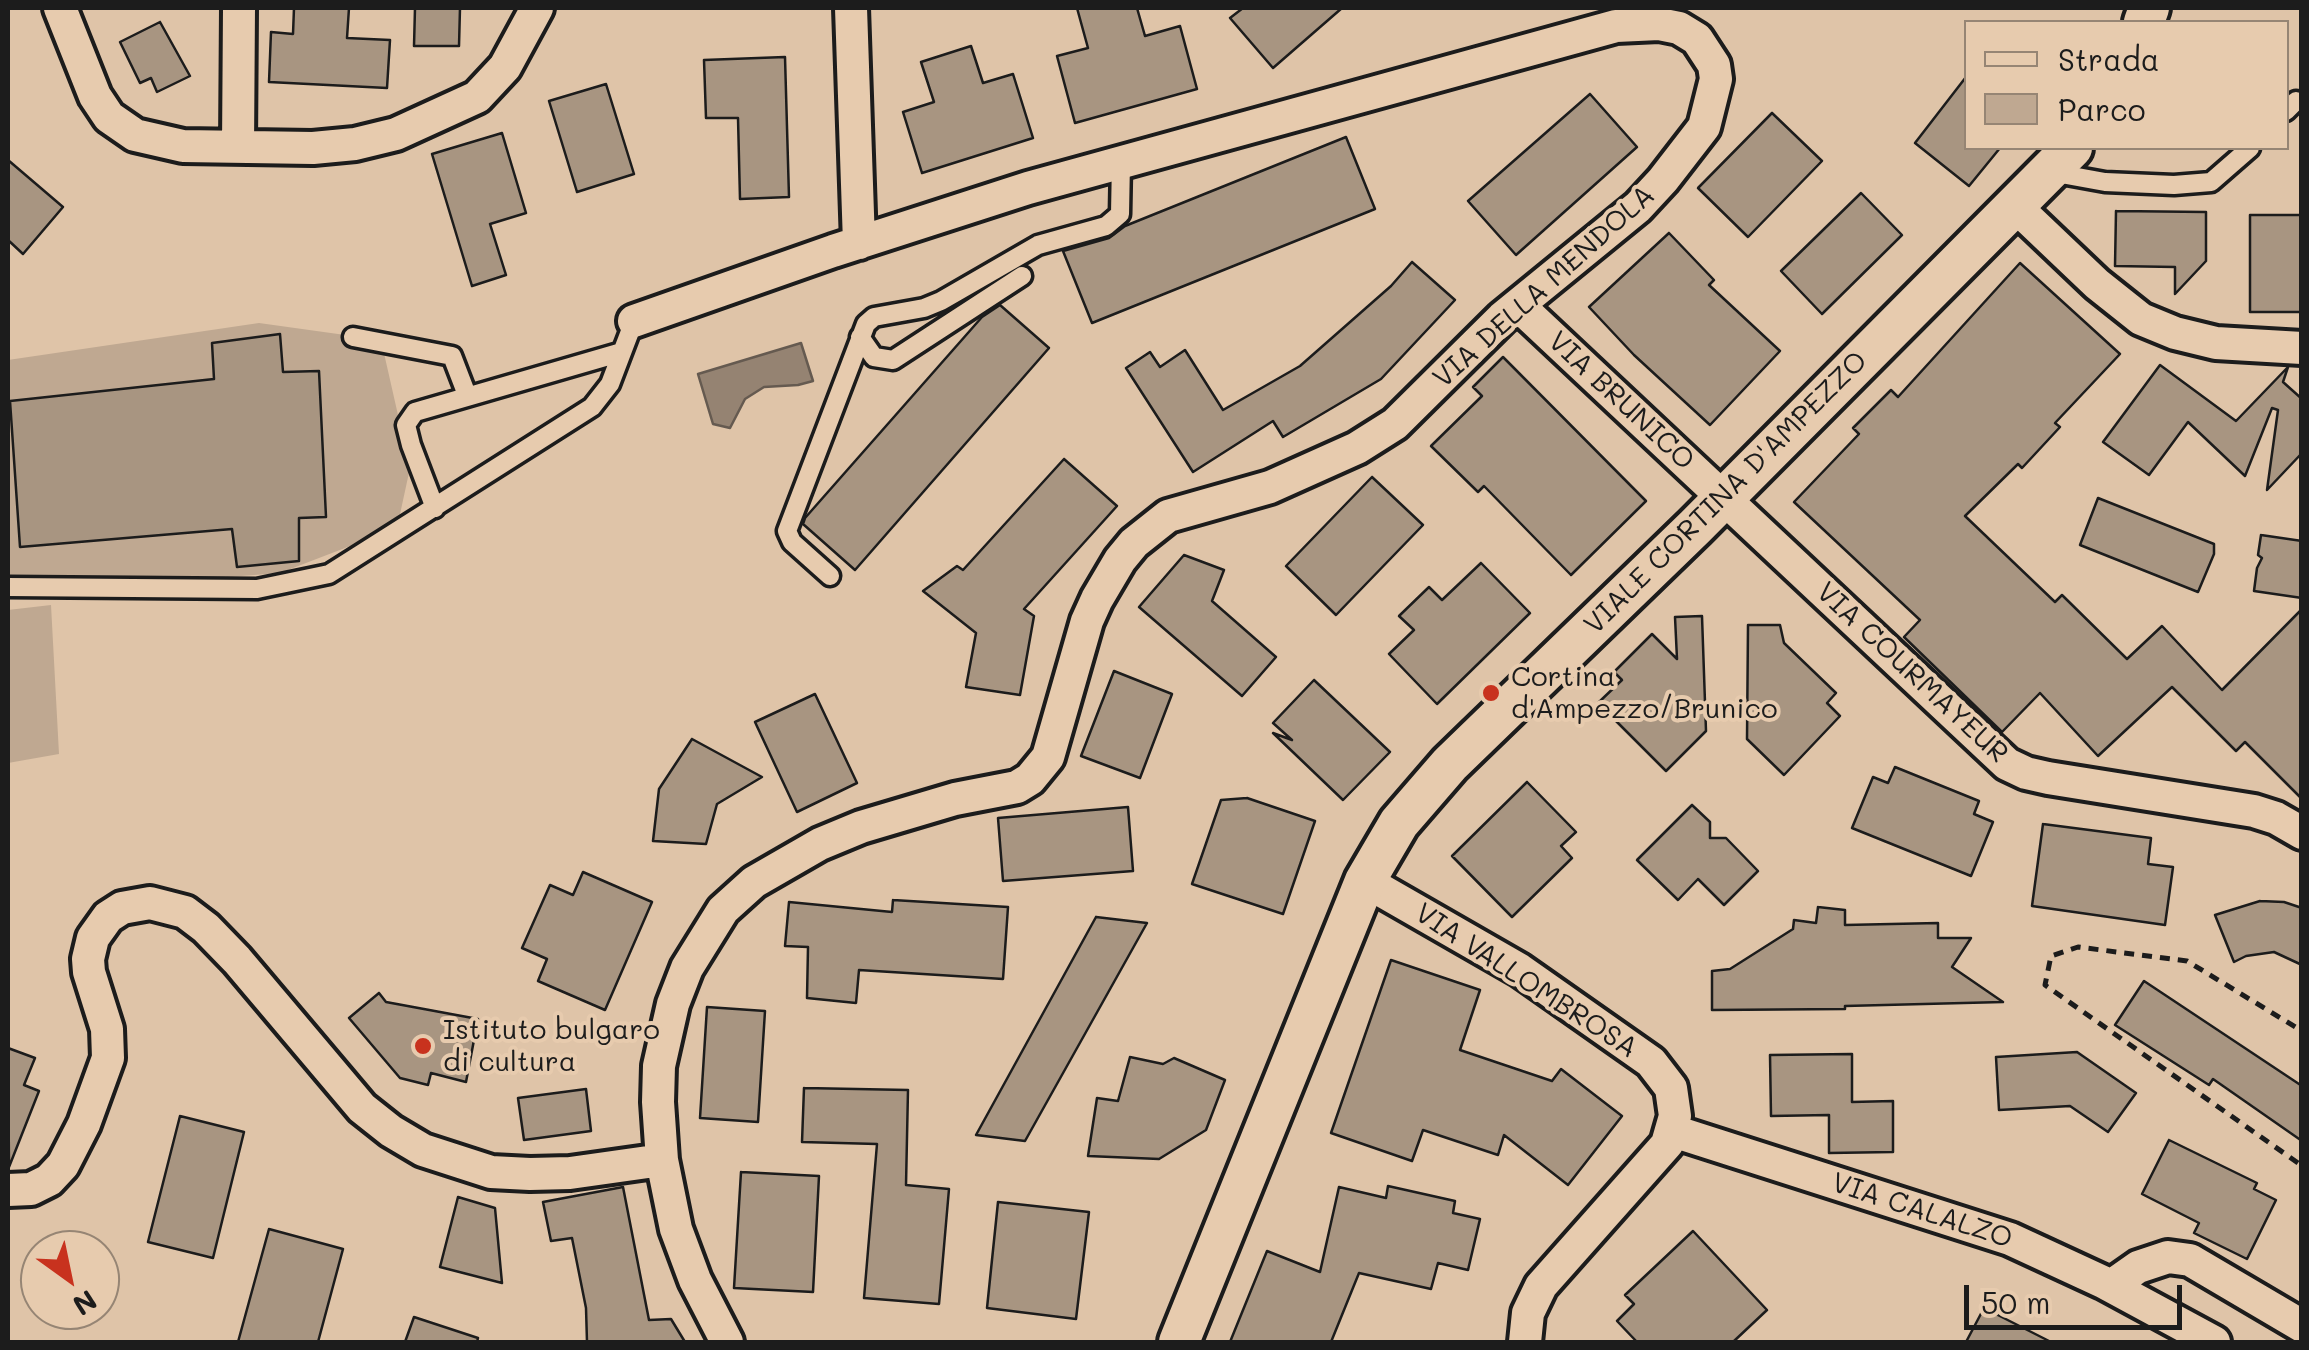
<!DOCTYPE html>
<html>
<head>
<meta charset="utf-8">
<style>
  body { margin:0 }
  #map { position:relative; width:2309px; height:1350px; overflow:hidden; background:#dfc4a8; font-family:Mali,sans-serif }
  canvas { display:block }
  .frame { position:absolute; inset:0; border:10px solid #1c1c1c; pointer-events:none }
  .legend { position:absolute; left:1964px; top:20px; width:325px; height:130px; box-sizing:border-box; background:#e7cbae; border:2px solid #968574; margin:0; padding:12px 18px; list-style:none; font-size:30px; color:#1c1c1c }
  .legend li { display:flex; align-items:center; gap:20px; height:50px }
  .legend b { width:50px; border:2px solid #968574 }
  .north { position:absolute; left:20px; top:1230px; width:100px; height:100px; box-sizing:border-box; background:#e7cbae; border:2px solid #968574; border-radius:50%; rotate:147deg; font-size:28px; font-weight:700; line-height:40px; text-align:center; color:#1c1c1c }
  .north::after { content:''; display:block; margin:auto; width:35px; height:45px; background:#c8321e; clip-path:polygon(50% 0,100% 100%,50% 72%,0 100%) }
  .scale { position:absolute; left:1964px; top:1285px; width:218px; height:45px; box-sizing:border-box; border:5px solid #1c1c1c; border-top:0; padding-left:12px; font-size:30px; line-height:35px; white-space:nowrap; color:#1c1c1c; -webkit-text-stroke:8px #e7cbae; paint-order:stroke }
</style>
</head>
<body>
<div id="map">
<canvas width="2309" height="1350"></canvas>
<div class="frame"></div>
<ul class="legend">
<li><b style="height:12px;background:#e7cbae"></b>Strada</li>
<li><b style="height:28px;background:#bfa891"></b>Parco</li>
</ul>
<div class="north">N</div>
<div class="scale">50 m</div>
</div>
<script>
const g = document.querySelector('canvas').getContext('2d');
g.lineJoin = 'round';
function paint(path, color) { g.fillStyle = color; g.fill(path, 'evenodd'); }
const poly = rows => new Path2D(rows.map(r => 'M' + r).join(''));
function stroke(path, color, width, dash) { g.strokeStyle = color; g.lineWidth = width; g.lineCap = dash ? 'butt' : 'round'; g.setLineDash(dash || []); g.stroke(path); }
function write(font, color, halo, rows, align = 'center') {
  g.font = font + ' Mali,sans-serif'; g.lineWidth = 8; g.setLineDash([]); g.textBaseline = 'middle'; g.strokeStyle = halo; g.fillStyle = color; for (const [text, x, y, turn = 0] of rows) {
    g.save(); g.translate(x, y); g.rotate((+turn || 0) * Math.PI / 180); g.textAlign = isNaN(turn) ? turn : align; if (halo) g.strokeText(text, 0, 0); g.fillText(text, 0, 0); g.restore();
  }
}
paint(poly([
  [259,323,381,340,410,468,397,528,280,573,8,594,8,360],
  [51,605,59,754,8,763,8,610]
]), '#bfa891');
const water = poly([
  [801,343,813,381,798,385,764,387,745,399,730,428,713,424,698,374,801,343]
]);
paint(water, '#958372');
stroke(water, '#655a50', 2.5);
const building = poly([
  [294,8,349,8,347,38,390,40,387,88,269,82,271,32,293,34,294,8],
  [415,8,460,8,459,46,414,46,415,8],
  [1077,8,1137,8,1145,36,1180,26,1197,89,1075,123,1057,56,1088,48,1077,8],
  [1243,8,1342,8,1273,68,1230,18,1243,8],
  [160,22,190,76,157,92,151,78,140,83,120,42,160,22],
  [971,46,983,83,1013,74,1033,138,922,173,903,112,934,102,921,62,971,46],
  [785,57,789,197,740,199,738,118,706,118,704,60,785,57],
  [1966,77,1966,148,2000,148,1969,186,1915,143,1966,77],
  [606,84,634,174,577,192,549,101,606,84],
  [1590,94,1637,147,1516,255,1468,201,1590,94],
  [1772,113,1822,161,1748,237,1698,188,1772,113],
  [502,133,526,213,490,224,506,275,472,286,432,154,502,133],
  [1346,137,1375,209,1092,323,1063,251,1109,238,1125,226,1346,137],
  [8,160,63,207,23,254,8,240,8,160],
  [1861,193,1902,235,1822,314,1781,271,1861,193],
  [2116,211,2206,212,2206,261,2175,294,2175,267,2115,266,2116,211],
  [2250,215,2302,215,2302,312,2250,312,2250,215],
  [1669,233,1714,280,1709,285,1780,351,1710,425,1634,355,1589,307,1669,233],
  [1412,262,1455,300,1381,379,1283,437,1273,421,1193,472,1126,368,1150,352,1160,367,1185,350,1223,410,1300,366,1391,286,1412,262],
  [2020,263,2120,354,2055,423,2060,427,2022,468,2018,464,1965,516,2055,602,2062,595,2127,659,2162,626,2222,690,2302,609,2302,799,2245,742,2236,751,2172,687,2098,756,2040,693,2002,732,1904,637,1920,620,1794,502,1859,434,1853,428,1891,390,1898,397,2020,263],
  [1000,305,1049,348,855,570,803,524,805,518,982,317,1000,305],
  [280,334,283,372,319,371,326,517,299,518,299,561,237,567,232,529,20,547,10,401,214,379,212,343,280,334],
  [1503,357,1646,501,1571,575,1484,486,1478,492,1431,446,1482,396,1473,387,1503,357],
  [2160,365,2236,421,2288,367,2283,382,2302,399,2302,453,2267,490,2278,410,2272,408,2245,476,2188,422,2149,475,2103,442,2160,365],
  [1064,459,1117,506,1024,609,1034,616,1020,695,966,687,976,633,923,591,957,566,963,570,1064,459],
  [1372,477,1423,525,1336,615,1286,566,1372,477],
  [2098,498,2214,544,2214,554,2198,592,2080,545,2098,498],
  [2261,535,2302,541,2302,598,2254,591,2257,568,2262,558,2258,555,2261,535],
  [1184,555,1224,570,1212,601,1276,657,1242,696,1139,607,1184,555],
  [1481,563,1530,613,1437,704,1389,654,1414,630,1399,616,1429,587,1442,600,1481,563],
  [1702,616,1706,731,1666,771,1598,703,1622,680,1614,672,1652,634,1677,659,1675,617,1702,616],
  [1748,625,1780,625,1784,643,1836,693,1827,703,1840,716,1784,775,1747,739,1748,625],
  [1114,671,1172,694,1140,778,1081,756,1114,671],
  [1314,680,1390,752,1343,800,1273,733,1292,740,1273,723,1314,680],
  [815,694,857,783,797,812,755,722,815,694],
  [692,739,762,777,717,804,706,844,653,841,659,789,692,739],
  [1895,767,1979,801,1974,814,1993,822,1971,876,1852,828,1873,777,1888,783,1895,767],
  [1527,782,1576,832,1561,846,1572,858,1512,917,1452,856,1527,782],
  [1247,798,1315,821,1283,914,1192,884,1221,800,1247,798],
  [1692,805,1710,822,1710,838,1726,838,1758,871,1724,905,1698,879,1678,900,1637,860,1692,805],
  [1128,807,1133,871,1003,881,998,818,1128,807],
  [2043,824,2151,838,2148,864,2173,867,2165,925,2032,906,2043,824],
  [583,872,652,902,605,1010,538,981,547,959,522,948,550,885,573,895,583,872],
  [893,900,1008,907,1003,979,859,970,856,1003,807,998,808,947,785,946,789,902,892,912,893,900],
  [2260,901,2284,902,2302,908,2302,965,2274,952,2246,956,2234,962,2215,915,2260,901],
  [1818,907,1845,910,1845,925,1938,923,1938,938,1971,938,1952,967,2003,1002,1845,1006,1845,1009,1712,1010,1712,971,1730,969,1793,929,1794,920,1816,923,1818,907],
  [1096,917,1147,923,1025,1141,976,1135,1096,917],
  [1391,960,1480,990,1460,1050,1552,1081,1561,1069,1622,1116,1568,1185,1504,1135,1498,1155,1423,1130,1412,1161,1331,1133,1391,960],
  [2144,981,2302,1086,2302,1141,2213,1079,2209,1085,2115,1025,2144,981],
  [379,993,386,1002,478,1019,466,1082,431,1073,428,1085,400,1078,349,1018,379,993],
  [707,1007,765,1011,758,1122,700,1118,707,1007],
  [8,1048,35,1058,24,1085,39,1091,9,1167,8,1048],
  [2077,1052,2136,1093,2108,1132,2070,1106,1999,1110,1996,1057,2077,1052],
  [1852,1054,1852,1102,1893,1101,1893,1152,1829,1153,1829,1115,1771,1116,1770,1055,1852,1054],
  [1130,1057,1163,1064,1174,1058,1225,1080,1206,1130,1159,1159,1088,1156,1097,1098,1118,1101,1130,1057],
  [804,1088,908,1090,906,1185,949,1189,939,1304,864,1298,877,1144,802,1142,804,1088],
  [586,1089,591,1131,524,1140,518,1098,586,1089],
  [180,1116,244,1132,213,1258,148,1242,180,1116],
  [2169,1140,2257,1183,2254,1189,2276,1200,2247,1259,2194,1233,2199,1223,2142,1194,2169,1140],
  [741,1172,819,1176,813,1292,734,1288,741,1172],
  [1388,1186,1455,1201,1453,1213,1480,1219,1468,1270,1438,1263,1431,1289,1359,1273,1331,1342,1230,1342,1267,1251,1320,1272,1339,1187,1386,1198,1388,1186],
  [623,1187,649,1320,671,1319,685,1342,587,1342,586,1308,572,1238,551,1241,543,1202,623,1187],
  [458,1197,495,1208,502,1283,440,1267,458,1197],
  [998,1202,1089,1212,1076,1319,987,1308,998,1202],
  [269,1229,343,1249,318,1342,238,1342,269,1229],
  [1693,1231,1767,1310,1733,1342,1637,1342,1617,1321,1634,1304,1625,1295,1693,1231],
  [1984,1308,2051,1342,1966,1342,1984,1308],
  [414,1317,478,1338,477,1342,405,1342,414,1317]
]);
paint(building, '#a89581');
stroke(building, '#1c1c1c', 2.5);
const service = poly([
  [2286,111,2296,101],
  [2050,172,2105,182,2174,185,2211,182,2250,148],
  [353,337,452,356,467,395],
  [860,337,874,357,893,360,1022,276],
  [435,508,411,445,406,425,415,412,622,352],
  [830,576,792,542,787,531,866,324,874,317,924,308,941,301,1038,245,1106,226,1120,214,1121,161],
  [8,587,257,589,329,574,592,407,610,384,634,321]
]);
const minor = poly([
  [60,8,95,96,109,117,135,135,183,146,313,148,355,144,396,134,477,97,505,67,537,8],
  [851,8,859,243],
  [238,147,239,8],
  [2015,206,2097,284,2141,319,2175,333,2216,343,2302,348],
  [1518,305,2007,764,2026,773,2048,778,2254,811,2276,818,2302,833],
  [634,321,833,251,1028,188,1616,26,1659,24,1679,28,1697,39,1714,65,1716,79,1704,127,1663,180,1638,207,1502,318,1395,424,1357,448,1270,487,1168,516,1134,543,1120,560,1097,599,1087,621,1048,757,1030,779,1017,787,955,799,861,827,820,844,754,882,723,910,687,968,673,1004,659,1066,658,1102,662,1160,676,1229,695,1280,727,1342],
  [1365,881,1520,970,1651,1062,1671,1088,1675,1116,1667,1144,1541,1286,1528,1313,1525,1342],
  [1673,1131,2010,1239,2103,1282,2214,1342],
  [8,1190,31,1189,49,1180,63,1165,84,1124,108,1058,107,1029,89,972,88,959,93,938,108,917,122,908,150,903,185,912,206,928,237,960,362,1108,391,1131,423,1150,491,1172,530,1174,570,1173,662,1160],
  [2111,1286,2138,1267,2168,1257,2190,1260,2302,1326]
]);
const tertiary = poly([
  [2144,22,2149,8],
  [1179,1342,1365,881,1399,823,1450,764,1695,527,2072,148]
]);
stroke(service, '#1c1c1c', 25);
stroke(minor, '#1c1c1c', 40);
stroke(tertiary, '#1c1c1c', 48);
stroke(poly([
  [2298,1163,2045,985,2051,956,2078,947,2187,961,2302,1031]
]), '#1c1c1c', 5, [10, 8]);
stroke(service, '#e7cbae', 18);
stroke(minor, '#e7cbae', 32);
stroke(tertiary, '#e7cbae', 40);
for (const [x, y, r, color] of [
  [1491,693,10,"#c8321e"],
  [423,1046,10,"#c8321e"]
]) { const dot = new Path2D(); dot.arc(x, y, r, 0, 2 * Math.PI); g.fillStyle = color; g.fill(dot); stroke(dot, '#e7cbae', 4); }
write('28px', '#1c1c1c', '#e7cbae', [
  ["VIA DELLA MENDOLA",1544,287,-42],
  ["VIA BRUNICO",1621,401,43],
  ["VIALE CORTINA D'AMPEZZO",1726,493,-45],
  ["VIA COURMAYEUR",1912,673,43],
  ["VIA VALLOMBROSA",1526,981,33],
  ["VIA CALALZO",1922,1211,18]
]);
write('28px', '#1c1c1c', '#e7cbae', [
  ["Cortina",1511,677],
  ["d'Ampezzo/Brunico",1511,709],
  ["Istituto bulgaro",443,1030],
  ["di cultura",443,1062]
], 'left');
</script>
</body>
</html>
